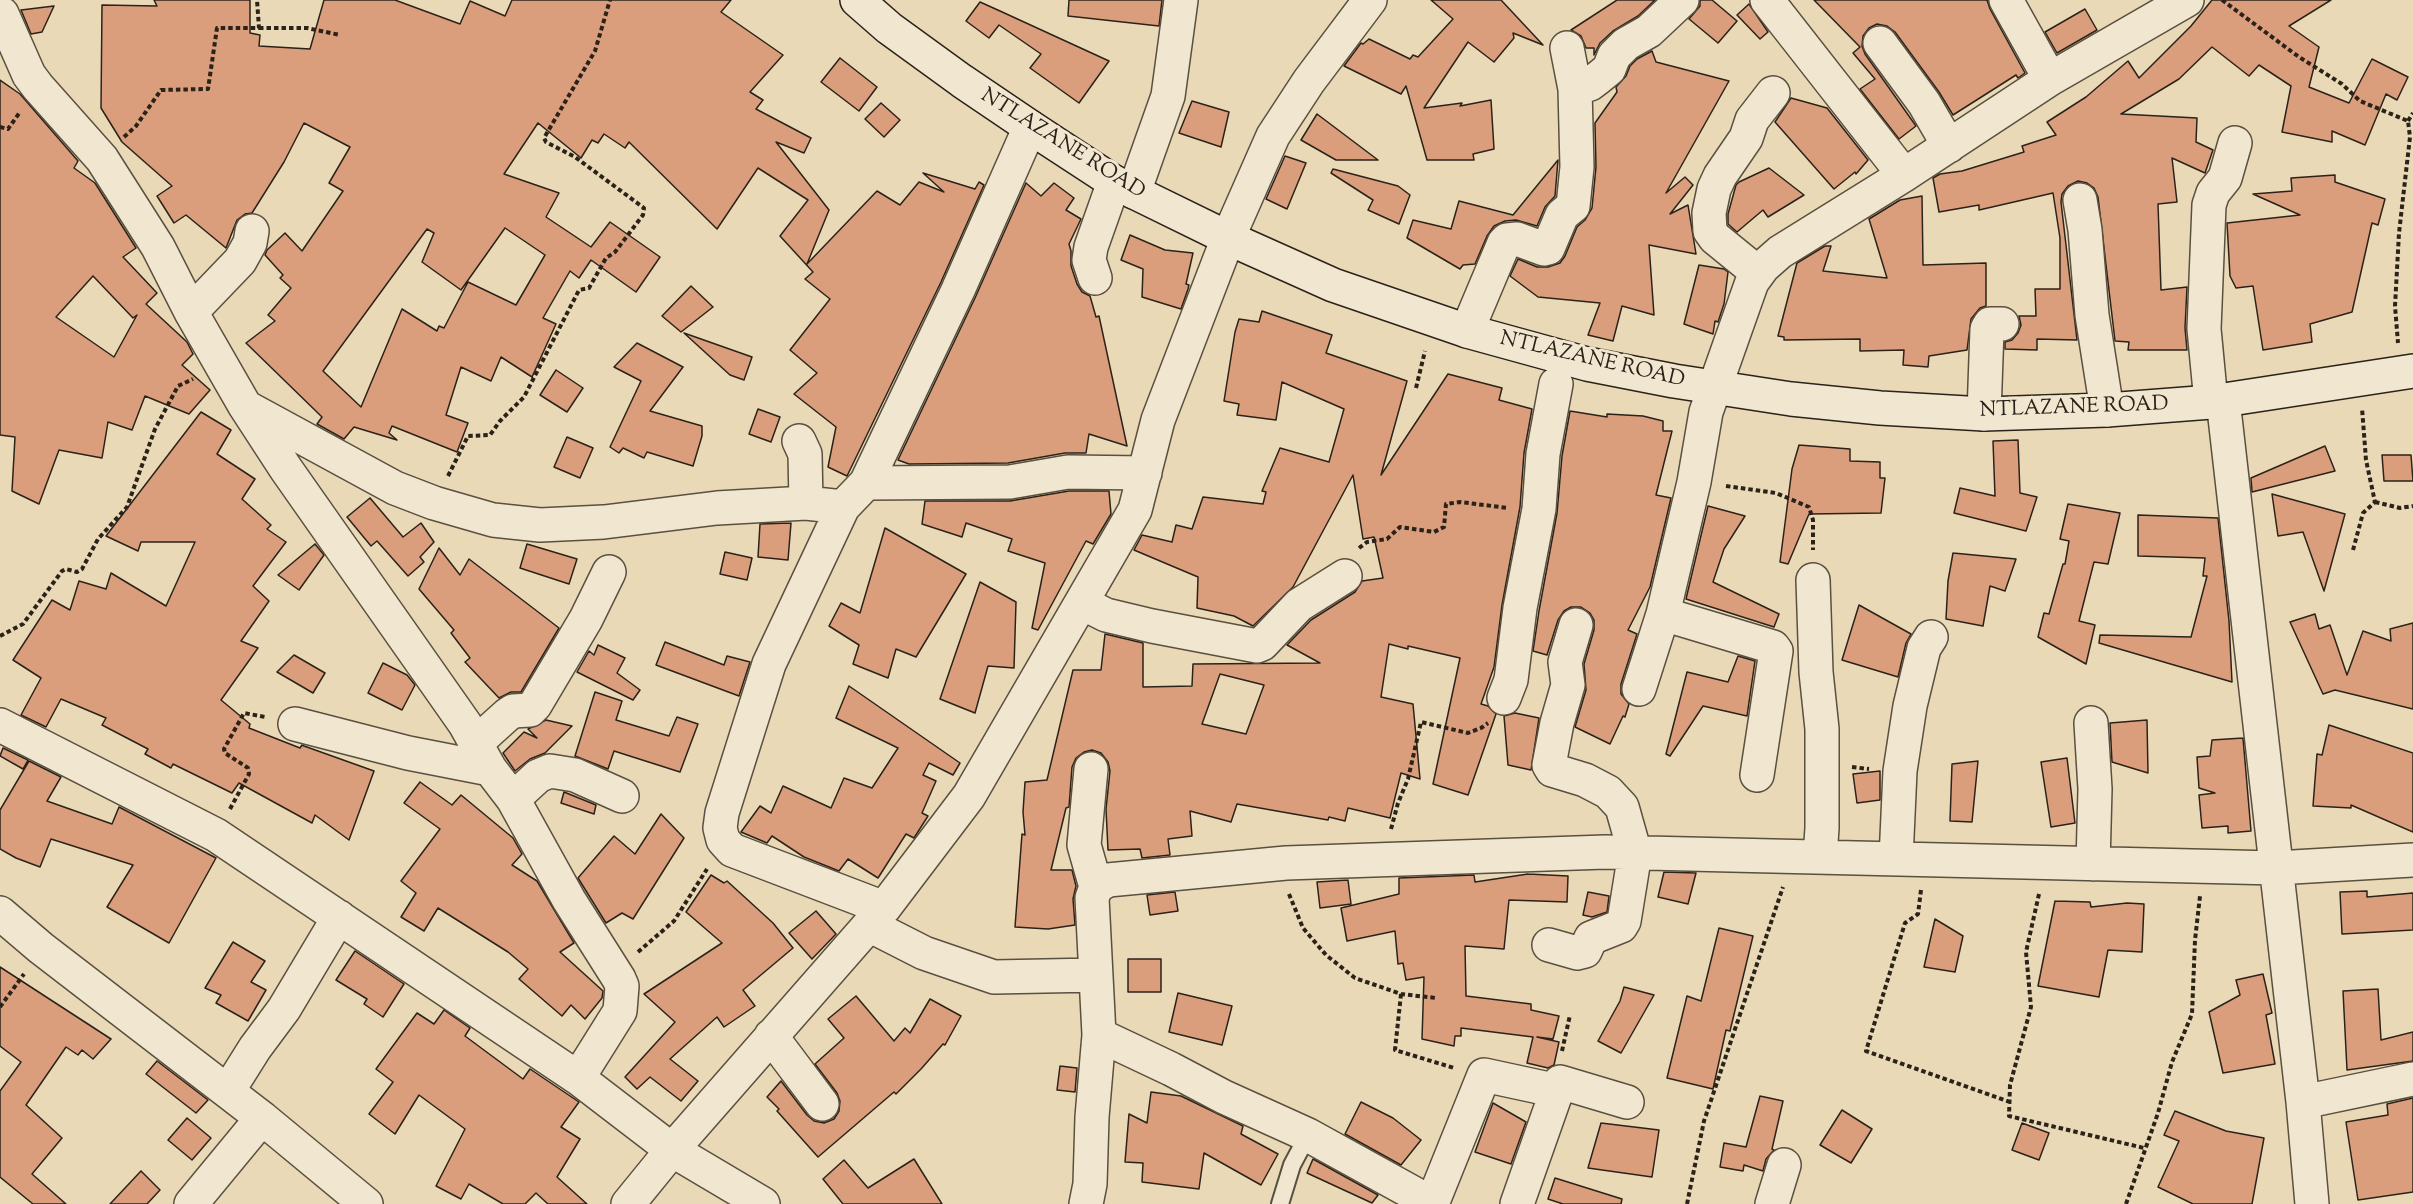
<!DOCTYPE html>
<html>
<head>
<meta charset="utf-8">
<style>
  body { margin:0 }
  canvas { display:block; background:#e9d9b7 }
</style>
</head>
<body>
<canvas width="2413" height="1204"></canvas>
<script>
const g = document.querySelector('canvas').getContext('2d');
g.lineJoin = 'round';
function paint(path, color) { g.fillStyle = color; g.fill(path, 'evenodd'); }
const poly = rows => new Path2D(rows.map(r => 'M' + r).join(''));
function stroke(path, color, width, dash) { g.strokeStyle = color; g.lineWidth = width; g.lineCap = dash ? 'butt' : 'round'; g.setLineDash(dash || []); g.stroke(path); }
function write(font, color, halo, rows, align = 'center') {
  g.font = font + ' "Sorts Mill Goudy",serif'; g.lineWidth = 6; g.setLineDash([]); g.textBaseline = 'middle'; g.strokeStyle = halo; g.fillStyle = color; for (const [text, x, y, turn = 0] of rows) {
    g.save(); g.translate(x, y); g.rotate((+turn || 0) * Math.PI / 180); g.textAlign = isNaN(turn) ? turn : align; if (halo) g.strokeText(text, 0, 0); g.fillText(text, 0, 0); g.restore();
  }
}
const building = poly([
  [154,0,250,0,250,33,260,35,259,46,310,49,324,0,395,0,460,24,470,1,505,16,512,0,731,0,721,12,783,55,750,92,763,100,756,109,811,138,804,153,776,142,829,210,807,264,877,191,900,205,919,182,944,192,923,173,975,189,979,182,984,185,941,282,847,476,828,467,836,427,794,394,817,373,790,350,830,299,805,279,813,272,780,236,808,200,758,168,717,229,629,142,625,148,604,134,598,143,592,140,581,158,538,123,504,174,559,193,546,217,591,247,610,222,660,257,636,292,591,260,579,278,570,271,543,318,556,324,532,377,501,357,491,381,461,367,446,415,468,423,457,452,392,426,389,433,397,440,354,427,344,439,317,424,322,417,246,343,275,321,268,315,291,288,280,278,283,275,265,255,267,250,285,233,302,251,343,191,329,183,350,147,304,123,284,162,252,213,245,214,237,220,226,248,186,215,174,223,157,196,172,186,122,142,101,108,102,5,157,6,154,0],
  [505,228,545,255,516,305,468,282,444,328,439,326,437,331,402,309,361,407,323,371,427,229,434,233,422,262,461,290,505,228],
  [1069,0,1162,0,1159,26,1068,16,1069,0],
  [1431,0,1501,0,1543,45,1513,33,1514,38,1494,62,1468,42,1424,108,1462,103,1460,106,1491,100,1494,149,1473,154,1474,160,1427,160,1406,86,1401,94,1344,66,1361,43,1363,44,1369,39,1410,59,1413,55,1418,57,1453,19,1431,0],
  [1617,0,1655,0,1638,16,1613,31,1600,43,1594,55,1594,48,1586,48,1581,36,1571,30,1617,0],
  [1700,0,1712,0,1737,21,1718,43,1689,19,1700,6,1700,0],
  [1814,0,1987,0,1990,9,2025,73,2018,78,2016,75,1953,115,1939,92,1895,32,1887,26,1877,24,1869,28,1863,36,1862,46,1865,54,1916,126,1899,139,1860,89,1875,79,1853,53,1860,47,1814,0],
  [2212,0,2331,0,2289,26,2319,47,2309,87,2349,103,2372,59,2408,77,2397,100,2386,94,2365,145,2332,131,2332,142,2282,132,2291,86,2259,65,2249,76,2212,47,2179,79,2121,114,2197,118,2196,142,2213,150,2205,173,2172,158,2177,202,2158,204,2161,290,2187,287,2185,328,2187,350,2128,350,2129,342,2115,341,2098,197,2094,188,2087,183,2078,181,2068,186,2062,194,2061,202,2077,340,2037,339,2037,350,2005,349,2005,342,2012,340,2018,333,2021,325,2019,316,2036,316,2035,289,2060,289,2060,238,2053,193,1979,210,1979,205,1939,212,1933,178,1940,174,1962,171,2024,152,2022,146,2056,135,2047,122,2086,97,2128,61,2139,78,2191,26,2212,0],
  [980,2,1000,11,1109,61,1079,103,1030,68,1041,54,999,25,989,38,966,21,980,2],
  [1749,4,1768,32,1760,39,1737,15,1749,4],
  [54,6,42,32,31,34,21,10,54,6],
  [2085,9,2097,30,2057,53,2045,32,2085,9],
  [1652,51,1656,62,1729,81,1666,193,1685,177,1693,185,1670,214,1688,205,1696,254,1649,245,1654,315,1622,306,1613,341,1588,335,1600,303,1538,297,1510,276,1518,259,1537,267,1548,267,1560,263,1565,256,1577,227,1585,220,1592,208,1596,167,1595,123,1617,92,1616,87,1626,76,1630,66,1637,59,1652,51],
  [840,58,877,87,859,111,821,82,840,58],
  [0,80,20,94,78,161,74,168,95,183,136,248,123,257,157,293,146,304,187,342,193,354,182,365,210,390,189,414,145,396,132,430,108,422,102,458,59,450,39,504,12,491,15,437,0,435,0,80],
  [93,276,133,318,137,315,114,357,56,317,93,276],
  [1791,98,1827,108,1868,160,1856,174,1855,172,1834,189,1775,122,1791,98],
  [1192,101,1229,112,1221,147,1179,133,1192,101],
  [881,103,900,120,884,137,865,119,881,103],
  [1317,114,1378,160,1336,160,1301,140,1317,114],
  [1285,156,1306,163,1287,209,1266,199,1285,156],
  [1558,160,1555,196,1545,207,1537,226,1516,220,1505,221,1494,226,1487,236,1475,264,1463,265,1460,269,1407,238,1413,220,1451,229,1459,201,1513,215,1558,160],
  [1769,168,1804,195,1768,217,1763,210,1737,232,1728,224,1728,214,1736,185,1739,182,1769,168],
  [1333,169,1398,186,1410,195,1399,224,1368,210,1373,200,1331,173,1333,169],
  [2335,175,2335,182,2385,199,2378,225,2372,223,2352,312,2310,324,2312,342,2263,350,2253,286,2236,288,2230,276,2227,223,2300,215,2253,194,2292,191,2291,178,2335,175],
  [1026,183,1041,196,1054,183,1074,198,1066,210,1081,219,1069,244,1071,251,1071,266,1077,284,1082,292,1090,296,1096,317,1099,316,1127,446,1089,434,1086,453,1065,453,1008,463,909,464,898,460,975,298,1026,183],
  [1922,196,1923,265,1986,263,1986,306,1980,308,1971,319,1967,350,1929,356,1928,367,1903,365,1904,350,1860,351,1860,339,1784,340,1784,337,1778,336,1797,263,1825,246,1831,246,1823,271,1887,278,1869,219,1900,200,1922,196],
  [1130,235,1165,250,1193,253,1186,284,1189,285,1188,289,1181,309,1142,297,1143,269,1121,260,1130,235],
  [1699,265,1724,269,1728,272,1724,304,1718,322,1715,321,1713,334,1684,324,1699,265],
  [691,286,713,307,681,332,662,316,691,286],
  [1262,311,1332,335,1326,353,1407,381,1381,475,1448,374,1502,388,1499,400,1532,409,1524,453,1520,507,1502,605,1494,667,1481,704,1488,706,1496,714,1468,795,1433,784,1460,658,1408,646,1408,649,1389,644,1381,697,1413,704,1420,779,1401,773,1390,818,1348,808,1345,821,1329,817,1328,820,1237,804,1231,822,1190,811,1192,836,1168,839,1170,855,1142,858,1140,849,1108,850,1106,809,1110,771,1108,762,1101,753,1092,750,1084,752,1076,758,1072,767,1069,807,1066,808,1051,870,1072,870,1076,886,1073,899,1075,925,1048,929,1015,927,1022,834,1025,835,1023,812,1025,782,1047,780,1073,670,1101,670,1105,634,1143,643,1143,687,1192,686,1193,664,1320,663,1287,645,1311,620,1355,592,1362,581,1383,578,1374,537,1363,539,1353,475,1293,587,1253,626,1234,616,1197,608,1198,577,1134,550,1142,535,1172,542,1176,525,1192,529,1203,497,1263,504,1266,492,1262,491,1280,448,1329,462,1344,409,1282,382,1276,420,1237,415,1239,404,1224,401,1235,332,1239,319,1259,322,1262,311],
  [1220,674,1264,685,1246,734,1202,724,1220,674],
  [684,333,752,357,744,380,730,375,684,333],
  [637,343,683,367,650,411,702,426,702,436,693,466,647,452,644,458,623,448,619,453,610,447,641,381,614,367,637,343],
  [556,370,583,388,567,412,540,395,556,370],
  [758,409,780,417,771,442,749,434,758,409],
  [1570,411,1607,417,1607,414,1643,416,1663,421,1663,431,1672,431,1656,495,1671,498,1650,587,1628,630,1637,634,1621,684,1621,694,1629,704,1625,717,1623,716,1610,744,1575,727,1586,690,1584,664,1594,630,1594,620,1590,613,1581,607,1571,607,1564,611,1558,620,1547,655,1533,651,1539,611,1557,513,1562,456,1570,411],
  [201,412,231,430,217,454,255,479,242,499,271,525,267,529,286,542,253,586,269,601,241,641,258,648,221,700,250,724,249,728,300,748,302,745,304,746,374,771,349,840,315,815,312,823,239,783,232,793,173,764,171,768,145,754,148,749,102,725,106,718,61,699,46,727,21,715,41,678,13,660,52,600,70,610,79,581,106,589,111,573,166,606,195,542,141,542,138,551,106,536,201,412],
  [567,437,593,448,580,478,554,467,567,437],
  [2018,440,2020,493,2037,497,2026,531,1954,513,1960,488,1995,496,1993,441,2018,440],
  [1799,445,1850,449,1850,461,1880,462,1880,478,1885,478,1881,513,1809,514,1788,564,1780,562,1792,469,1799,445],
  [2325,446,2335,471,2252,492,2251,478,2325,446],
  [2382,455,2411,455,2413,481,2384,481,2382,455],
  [1069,491,1109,491,1111,514,1093,544,1086,541,1038,630,1032,628,1045,563,1008,551,1012,539,966,523,962,537,922,524,925,501,1010,501,1069,491],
  [2272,494,2345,514,2324,591,2303,532,2278,536,2272,494],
  [370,498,403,537,421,523,434,542,420,557,424,562,408,576,377,541,371,546,347,517,370,498],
  [2068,504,2120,513,2108,564,2094,562,2079,621,2095,625,2086,664,2038,637,2044,613,2049,614,2063,564,2065,564,2069,541,2060,539,2068,504],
  [1708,506,1745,516,1724,549,1713,582,1779,614,1774,627,1686,599,1708,506],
  [2138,515,2218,518,2229,621,2232,682,2099,643,2100,635,2191,637,2207,576,2203,576,2205,558,2138,556,2138,515],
  [791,523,788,560,758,557,760,524,791,523],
  [885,528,966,574,916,657,896,649,888,678,853,664,859,645,829,626,841,603,860,613,885,528],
  [315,544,324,555,299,590,278,575,315,544],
  [527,544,577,559,569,584,520,568,527,544],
  [439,548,460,575,469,559,559,628,521,692,511,692,499,698,465,662,470,658,451,633,454,630,419,589,439,548],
  [725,552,752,558,747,580,720,574,725,552],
  [1953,553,2016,559,2005,591,1990,586,1983,626,1946,619,1948,581,1953,553],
  [980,582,1016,602,1014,668,988,666,975,713,940,699,980,582],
  [1859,605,1911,634,1906,643,1898,677,1842,660,1859,605],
  [2315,614,2319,629,2330,625,2347,675,2363,631,2391,641,2390,629,2413,623,2413,709,2335,690,2323,694,2290,622,2315,614],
  [665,642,724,665,727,656,750,662,739,696,656,665,665,642],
  [598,645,625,658,617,673,640,690,633,700,577,672,589,651,594,655,598,645],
  [294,655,325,673,313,693,277,672,294,655],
  [1738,656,1755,661,1747,716,1703,706,1670,756,1666,754,1687,672,1728,682,1738,656],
  [383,663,407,675,415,685,402,710,368,693,383,663],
  [849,686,960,763,953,775,929,763,923,775,936,781,922,813,928,816,914,838,906,834,878,878,848,859,839,871,804,857,772,836,767,843,741,832,760,806,771,813,783,786,831,808,844,778,872,788,898,748,836,718,849,686],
  [595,692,622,701,616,720,669,736,677,717,698,724,680,772,614,751,608,769,575,756,595,692],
  [1515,713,1539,718,1531,770,1508,765,1504,716,1515,713],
  [546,720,572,726,545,753,530,759,515,771,503,753,524,732,537,738,528,729,546,720],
  [2147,720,2148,773,2112,762,2110,723,2147,720],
  [2329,725,2413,753,2413,832,2351,805,2351,808,2313,806,2317,754,2322,755,2329,725],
  [2243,738,2251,831,2228,833,2228,826,2202,828,2199,795,2215,793,2199,788,2197,757,2210,756,2212,740,2243,738],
  [3,748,28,760,23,769,0,756,3,748],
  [2067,758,2075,823,2051,827,2041,762,2067,758],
  [29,761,61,777,47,801,112,824,119,807,216,858,169,943,107,907,133,865,51,839,40,867,16,858,0,849,0,810,29,761],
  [1978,761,1972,822,1950,821,1952,764,1978,761],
  [1880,771,1880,800,1857,803,1853,774,1880,771],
  [420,782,452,805,461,795,513,838,522,854,512,865,537,881,574,943,560,952,603,991,602,998,585,1019,571,1005,562,1016,519,979,528,969,508,952,438,908,424,931,401,917,416,893,401,881,440,829,404,803,420,782],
  [564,792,596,805,594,814,561,803,564,792],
  [661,814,684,838,633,919,622,913,606,923,578,878,614,836,635,854,661,814],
  [1664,872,1696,873,1688,904,1658,897,1664,872],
  [1528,874,1568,876,1567,902,1509,900,1504,949,1465,946,1466,996,1531,1004,1531,1010,1559,1016,1553,1039,1537,1037,1559,1042,1554,1065,1548,1068,1527,1063,1533,1037,1461,1028,1461,1036,1455,1036,1454,1046,1422,1039,1424,977,1406,980,1403,963,1398,964,1395,931,1347,941,1341,908,1399,894,1399,878,1474,875,1475,882,1528,874],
  [711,875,724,883,727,881,773,923,793,948,743,990,755,1006,724,1027,717,1017,670,1059,698,1081,681,1101,650,1077,637,1089,625,1077,675,1022,644,994,722,943,686,912,711,875],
  [1348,880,1351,904,1320,908,1317,882,1348,880],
  [2367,891,2367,897,2413,893,2413,930,2342,934,2340,892,2367,891],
  [1175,892,1178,911,1150,915,1147,895,1175,892],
  [1588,892,1609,896,1607,912,1592,917,1583,915,1588,892],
  [2055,901,2090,902,2091,907,2127,903,2144,904,2142,952,2108,950,2099,997,2038,986,2055,901],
  [816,911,836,934,812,959,789,933,816,911],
  [1935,919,1963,936,1955,972,1924,967,1935,919],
  [1719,928,1753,936,1730,1031,1726,1030,1713,1089,1667,1078,1687,996,1701,1001,1719,928],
  [233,942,265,961,251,982,266,990,248,1021,216,1003,221,995,205,988,233,942],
  [355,951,404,984,383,1017,364,1004,367,999,336,980,355,951],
  [1128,959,1161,959,1161,992,1128,992,1128,959],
  [0,967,111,1039,93,1059,82,1050,78,1055,66,1047,26,1105,62,1138,32,1174,66,1204,33,1204,0,1177,0,1091,21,1062,0,1046,0,967],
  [2263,974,2272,1013,2266,1015,2275,1064,2223,1073,2209,1012,2240,995,2236,980,2263,974],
  [1624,987,1654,995,1621,1053,1598,1041,1620,1001,1624,987],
  [2378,989,2381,1040,2413,1032,2413,1061,2347,1070,2343,991,2378,989],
  [1178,993,1232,1006,1222,1045,1169,1032,1178,993],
  [856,996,894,1041,905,1028,910,1033,930,999,961,1016,945,1045,943,1044,921,1069,896,1094,894,1092,818,1157,777,1111,779,1109,767,1097,781,1081,807,1115,814,1121,824,1123,834,1119,839,1111,840,1101,837,1093,815,1064,844,1038,828,1019,856,996],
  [444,1010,470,1028,465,1036,523,1079,530,1069,579,1102,561,1127,580,1139,557,1177,587,1204,548,1204,536,1193,525,1204,503,1204,469,1184,461,1199,436,1186,465,1129,419,1095,395,1134,369,1114,393,1082,376,1069,417,1013,434,1024,444,1010],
  [157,1061,208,1100,196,1113,146,1074,157,1061],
  [1060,1066,1077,1068,1075,1092,1057,1090,1060,1066],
  [1151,1092,1181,1096,1243,1126,1241,1134,1278,1154,1261,1185,1204,1153,1199,1189,1142,1182,1143,1163,1125,1162,1129,1114,1147,1123,1151,1092],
  [1760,1096,1783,1101,1772,1149,1774,1150,1766,1159,1763,1171,1744,1165,1743,1171,1720,1167,1724,1143,1746,1147,1760,1096],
  [2413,1098,2413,1192,2358,1200,2346,1122,2388,1115,2387,1104,2413,1098],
  [1361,1102,1393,1118,1421,1140,1401,1165,1345,1134,1361,1102],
  [1493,1103,1526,1122,1511,1164,1475,1152,1493,1103],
  [1842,1110,1872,1129,1851,1163,1820,1145,1842,1110],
  [2175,1111,2226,1131,2264,1138,2252,1204,2193,1204,2158,1187,2179,1141,2164,1135,2175,1111],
  [187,1118,211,1138,192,1160,168,1140,187,1118],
  [1601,1123,1659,1130,1652,1177,1588,1168,1601,1123],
  [2022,1123,2049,1133,2039,1160,2012,1150,2022,1123],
  [914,1159,942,1204,843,1204,823,1179,844,1160,868,1188,914,1159],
  [1313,1159,1378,1195,1372,1203,1307,1173,1313,1159],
  [141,1171,160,1190,147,1204,110,1204,141,1171],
  [1555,1178,1622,1199,1621,1204,1563,1204,1548,1199,1555,1178]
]);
paint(building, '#db9e7d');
stroke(building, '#2b2219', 1.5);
const lane = poly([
  [1280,1204,1292,1165,1308,1135]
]);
const street = poly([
  [1767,0,1904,175],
  [2006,0,2050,79],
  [2,14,29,75,38,87,102,159,158,247,191,312,245,406,286,469,465,724,490,769,513,799,569,900,619,979,622,986,620,1011,578,1078],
  [1880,43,1924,103,1949,146],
  [1575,89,1590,84,1598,78,1609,69,1614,56,1626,44,1649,31,1682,0],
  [1134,192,1168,96,1181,0],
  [2080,200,2085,230,2092,315,2107,410],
  [1758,273,1715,238,1710,231,1709,213,1714,189,1720,176,1746,138,1752,120,1773,93],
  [1095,278,1089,260,1091,247,1114,182],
  [191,312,240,261,250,243,252,231],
  [1467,331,1504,243,1507,240,1517,239,1544,249,1548,248,1562,215,1573,206,1577,167,1575,89,1567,48],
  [2223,400,2303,1102,2312,1204],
  [2211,402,2204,329,2209,205,2213,193,2225,178,2235,143],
  [246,407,395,488,434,503,493,520,540,525,604,522,717,508,806,503,843,507],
  [1984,414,1987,329,1990,324,2002,324],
  [799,441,805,454,806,503],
  [866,483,1010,482,1068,472,1145,473],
  [1813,580,1816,672,1822,729,1822,828,1820,857],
  [1082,603,1106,615,1152,626,1257,646,1262,644,1299,605,1345,576],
  [1663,614,1773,647,1776,651,1757,775],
  [1639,689,1663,614,1694,482,1706,412,1752,282,1763,267,1780,252,1904,175,2050,79,2187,0],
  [1504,698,1511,680,1520,608,1539,509,1543,454,1556,384],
  [2091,723,2095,789,2093,864],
  [295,724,408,753,490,769],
  [0,725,216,835,578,1078,672,1150,763,1204],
  [476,743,507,715,513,711,530,710,535,705,586,619,609,572],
  [1091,769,1084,845,1096,887],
  [513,799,538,776,550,771,575,775,622,796],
  [1896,859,1900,771,1910,706,1924,648,1931,637],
  [884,908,732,850,723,840,720,828,722,813,769,664,843,507,866,483,958,290,1030,127],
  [0,913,41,948,262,1118,366,1204],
  [869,925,924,953,994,977,1095,975],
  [1549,945,1577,953,1585,951,1591,938,1621,926,1624,921,1635,853,1622,807,1608,792,1585,780,1552,770,1549,765,1557,723,1568,685,1565,662,1576,625],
  [1099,1035,1171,1069,1224,1097,1308,1135,1433,1204],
  [771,1036,822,1104],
  [228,1091,255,1048,284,1009,339,917],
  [2303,1102,2413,1079],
  [191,1204,262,1118],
  [628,1204,672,1150,884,908,969,796,1135,510,1158,420,1228,238,1273,136,1309,81,1370,0],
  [1086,1204,1090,1184,1092,1117,1099,1035,1092,898,1096,887,1108,880,1286,863,1605,852,2276,868,2413,860],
  [1432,1204,1484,1075,1558,1091],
  [1517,1204,1560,1082,1627,1102],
  [1772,1204,1784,1165]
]);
const secondary = poly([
  [857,0,889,28,962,81,1030,127,1114,182,1134,192,1228,238,1333,285,1467,331,1587,364,1674,381,1791,399,1880,408,1984,414,2107,410,2211,402,2413,371]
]);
stroke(lane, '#5a5040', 20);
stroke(street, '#5a5040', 36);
stroke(secondary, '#2b2219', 36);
stroke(poly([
  [2222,0,2299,57,2342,84,2360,101,2408,121,2410,137,2399,233,2395,306,2398,343],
  [259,28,307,28,340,35],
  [2408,121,2413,113],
  [0,127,8,129,20,112],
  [124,137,136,126,161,90,208,89,217,28,259,28,257,0],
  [1416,388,1425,351],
  [448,476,468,436,490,435,500,421,524,397,579,290,589,288,606,258,615,252,643,215,644,208,575,157,546,142,544,138,595,51,610,0],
  [1726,486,1776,493,1809,507,1813,520,1813,550],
  [2375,502,2400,508,2413,506],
  [1359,548,1367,542,1387,539,1400,527,1434,532,1444,527,1446,504,1460,502,1508,508],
  [2353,550,2363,513,2375,502,2366,460,2362,408],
  [0,636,23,624,62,571,66,569,77,572,82,569,98,539,127,507,155,429,178,386,193,379],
  [1852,767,1869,769],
  [230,809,249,774,248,768,225,753,224,749,244,713,265,717],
  [1391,829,1398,803,1408,779,1421,722,1468,733,1481,728,1488,723],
  [1921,890,1918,914,1905,923,1866,1051,2010,1102],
  [1289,894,1303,928,1326,955,1355,978,1401,994,1436,998],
  [2039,894,2026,952,2031,1007,2010,1085,2009,1116,2144,1148],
  [638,952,674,921,707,869],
  [1401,994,1395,1050,1454,1068],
  [0,1007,24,974],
  [1562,1051,1570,1015],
  [1687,1204,1704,1121,1783,887],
  [2126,1204,2158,1113,2172,1062,2192,1014,2195,940,2200,896]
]), '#2b2219', 4, [4.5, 3]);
stroke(lane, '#f1e6d0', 16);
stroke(street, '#f1e6d0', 33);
stroke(secondary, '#f1e6d0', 33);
write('21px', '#2b2219', '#f1e6d0', [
  ["NTLAZANE ROAD",1062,145,32],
  ["NTLAZANE ROAD",1592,361,13],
  ["NTLAZANE ROAD",2074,409,-2]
]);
</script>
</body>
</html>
